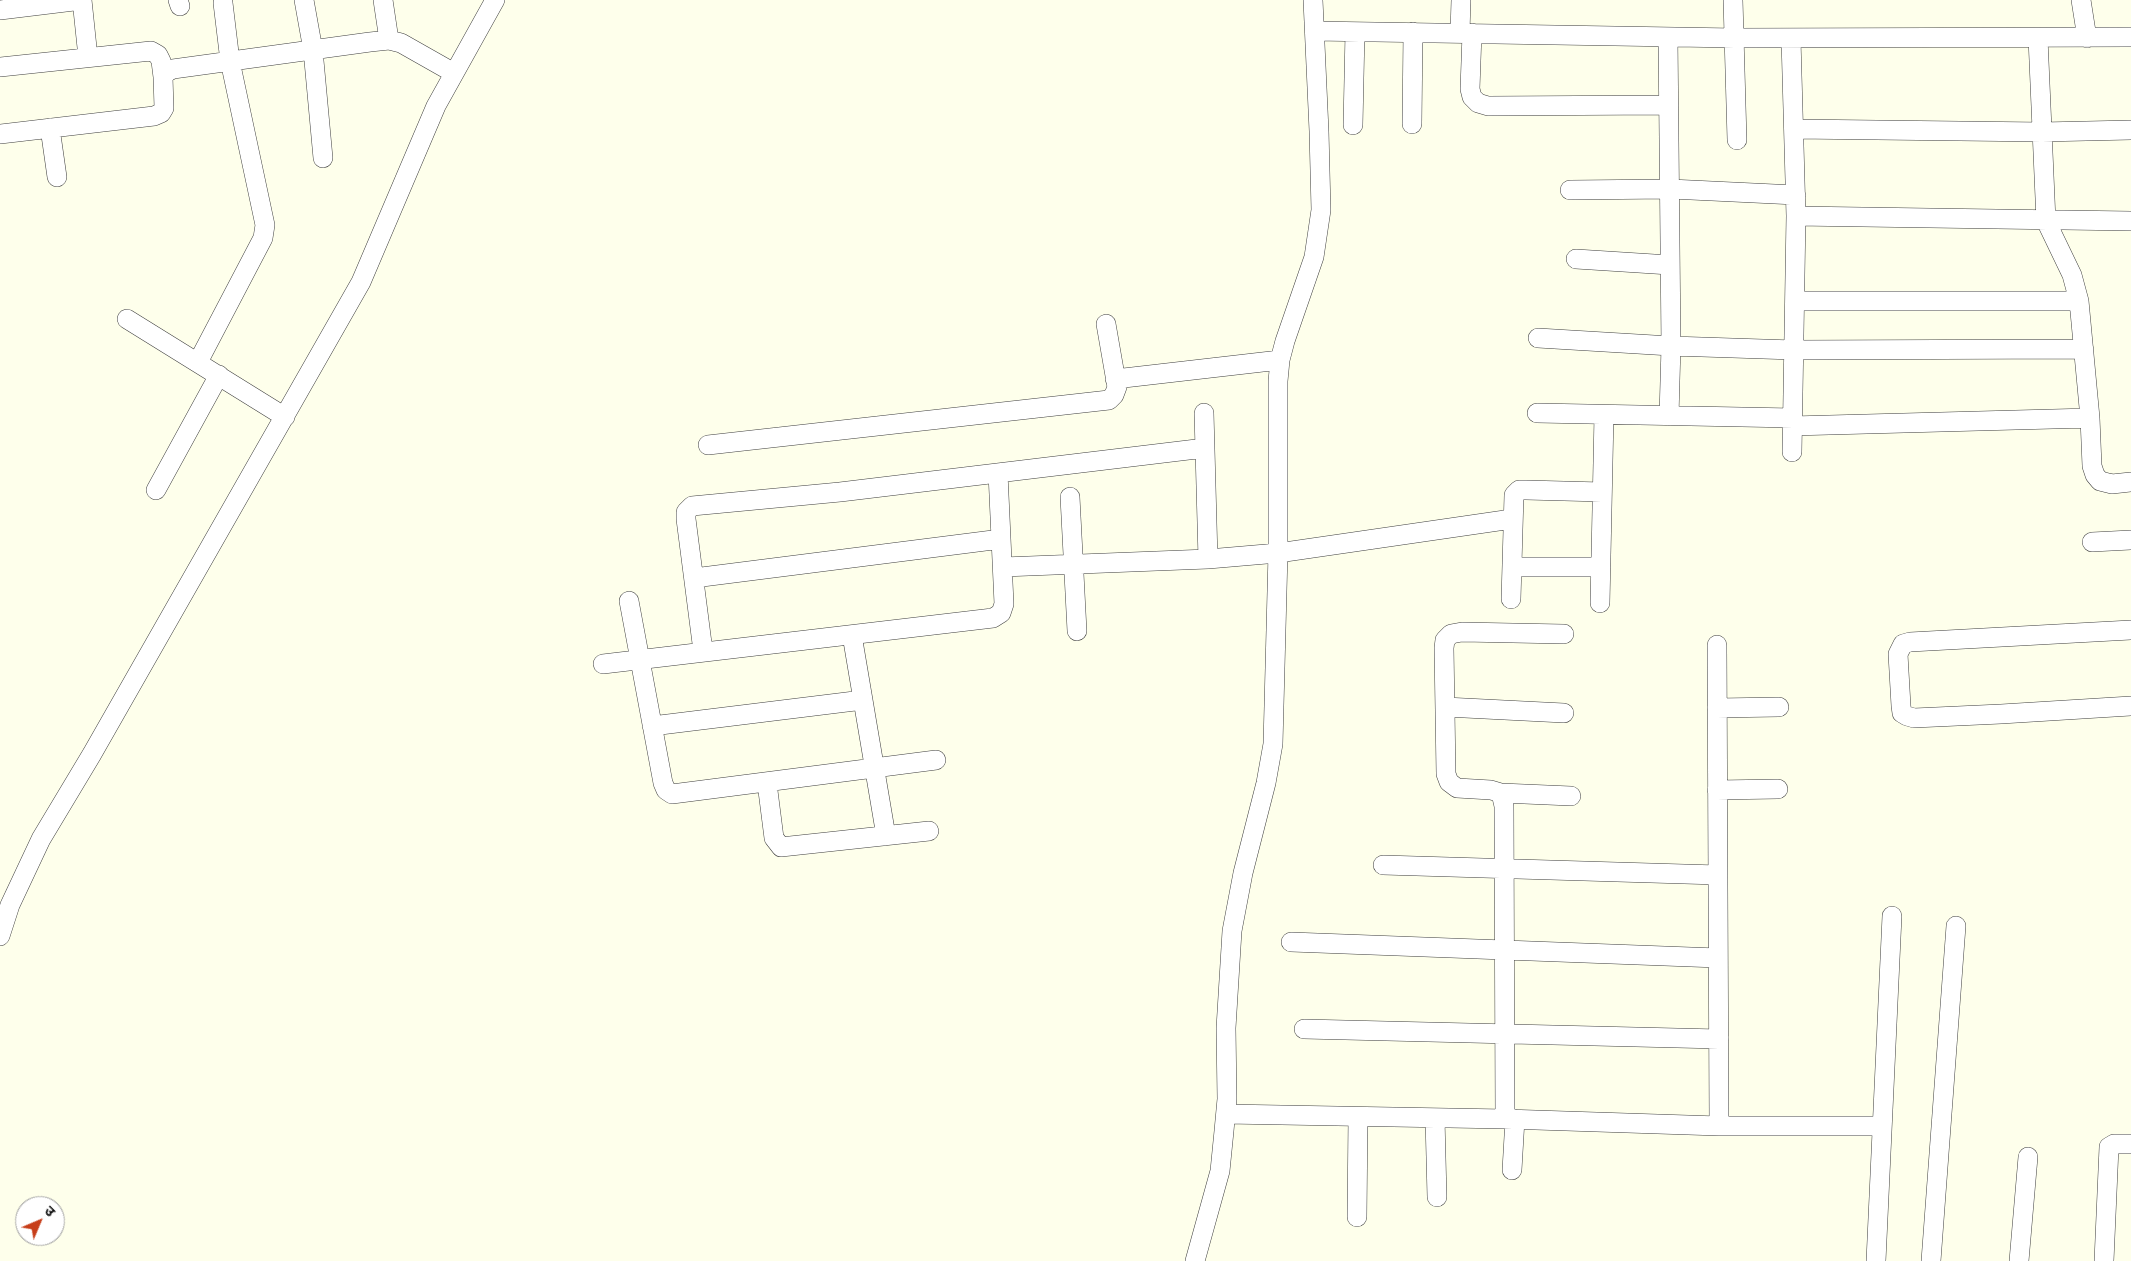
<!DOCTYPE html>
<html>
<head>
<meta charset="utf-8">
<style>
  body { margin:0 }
  #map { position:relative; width:2131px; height:1261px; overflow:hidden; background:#feffeb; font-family:"Source Serif 4","Noto Sans Devanagari",serif }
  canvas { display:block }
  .north { position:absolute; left:15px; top:1196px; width:50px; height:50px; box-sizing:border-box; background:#fff; border:1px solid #9e9e9e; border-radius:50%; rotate:45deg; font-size:14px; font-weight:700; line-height:20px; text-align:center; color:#0c0c0c }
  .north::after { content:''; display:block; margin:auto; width:18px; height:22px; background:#c73e19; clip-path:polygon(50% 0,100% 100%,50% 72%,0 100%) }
</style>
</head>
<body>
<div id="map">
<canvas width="2131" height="1261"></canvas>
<div class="north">उ</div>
</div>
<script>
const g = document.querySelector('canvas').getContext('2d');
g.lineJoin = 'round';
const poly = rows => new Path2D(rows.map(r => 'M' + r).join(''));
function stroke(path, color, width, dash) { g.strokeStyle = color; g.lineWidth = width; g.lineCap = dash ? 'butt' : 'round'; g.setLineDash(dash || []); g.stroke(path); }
const minor = poly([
  [82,0,88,57],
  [178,0,180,6],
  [304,0,313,50,323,158],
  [383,0,389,40],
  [1733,0,1737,140],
  [2081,0,2087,38],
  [0,10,82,0],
  [1315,31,1735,38,2131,37],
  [1460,33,1461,0],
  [1472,33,1470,89,1472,97,1478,103,1488,106,1669,105],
  [1668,37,1671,346,1669,416],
  [2038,38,2046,221,2072,275,2079,301,2090,418,2092,466,2095,475,2100,481,2112,484,2131,482],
  [1791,39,1796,216,1792,452],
  [0,67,151,51,158,55,161,61,163,77],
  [1412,124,1413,32],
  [1353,125,1355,32],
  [50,128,57,177],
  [1795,129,2042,132,2131,130],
  [0,134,154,116,161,113,164,108,163,77,167,72,173,69,370,42,389,40,401,43,454,73],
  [1570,190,1670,189,1796,195],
  [1796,216,2131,221],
  [1576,259,1670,265],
  [1795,301,2079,301],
  [127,319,285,417],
  [1538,338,1671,346,1794,350,2084,349],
  [198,362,263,238,265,225,230,61,223,3],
  [1115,379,1280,360],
  [1204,413,1208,559],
  [1537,413,1793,418],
  [1792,426,2090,418],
  [708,445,1109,400,1114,395,1117,387,1106,324],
  [156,490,219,375],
  [1070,497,1077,631],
  [2092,542,2131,540],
  [1003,567,1208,559,1278,553,1512,519],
  [1512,567,1601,567],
  [694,578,1001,539],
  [1511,599,1514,495,1519,490,1526,490,1602,492],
  [629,601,663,783,666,790,672,794,936,760],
  [1600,603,1604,415],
  [2131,630,1910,642,1903,644,1898,654,1901,706,1902,713,1907,716,1914,718,2001,714,2131,706],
  [852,635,886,836],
  [1717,645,1719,1126],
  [703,651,686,519,686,512,692,506,840,492,1205,448],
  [603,664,993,618,1001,613,1004,604,998,473],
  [1445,707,1564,713],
  [1717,708,1779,707],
  [652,726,863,700],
  [767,783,774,838,781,847,929,831],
  [1717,790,1778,789],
  [1501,793,1571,796],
  [1383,865,1718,875],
  [0,936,10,905,41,839,92,754,361,282,436,106,495,0],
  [1291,942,1718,958],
  [1304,1029,1719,1039],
  [1226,1114,1505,1119,1719,1126,1882,1126],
  [1435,1118,1437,1197],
  [1505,1119,1504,806,1501,793,1491,790,1457,788,1449,782,1446,774,1444,648,1445,640,1451,634,1462,632,1564,634],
  [1512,1170,1515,1119],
  [1357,1217,1358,1117],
  [1195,1261,1220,1171,1224,1131,1227,1099,1226,1028,1232,931,1243,873,1266,783,1273,744,1278,553,1278,381,1280,360,1285,341,1314,257,1321,210,1319,131,1313,0],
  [1876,1261,1892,916],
  [1931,1261,1956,926],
  [2019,1261,2028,1157],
  [2104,1261,2109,1147,2114,1144,2131,1144]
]);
stroke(minor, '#3f3f3f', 20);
stroke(minor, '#fff', 19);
</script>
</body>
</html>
